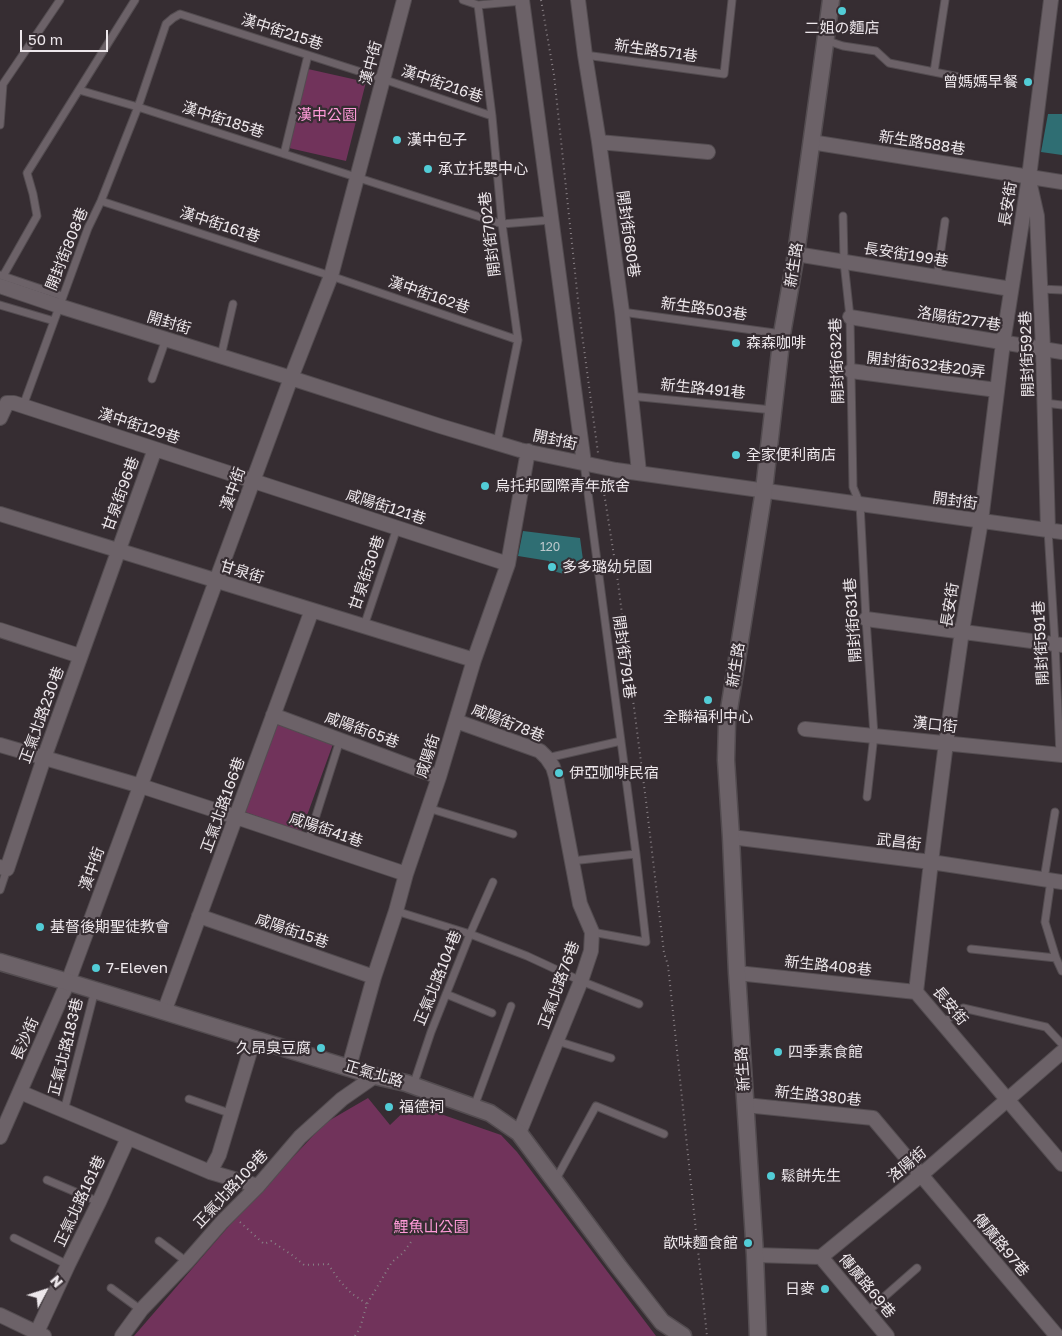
<!DOCTYPE html>
<html>
<head>
<meta charset="utf-8">
<style>
  body { margin:0 }
  #map { position:relative; width:1062px; height:1336px; overflow:hidden; background:#362d32; font-family:"Golos Text",sans-serif }
  canvas { display:block }
  .north { position:absolute; left:20px; top:1266px; width:50px; height:50px; -webkit-text-stroke:4px #362d32; paint-order:stroke; rotate:50deg; font-size:14px; font-weight:700; line-height:20px; text-align:center; color:#ede7eb }
  .north::after { content:''; display:block; margin:auto; width:18px; height:22px; background:#ede7eb; clip-path:polygon(50% 0,100% 100%,50% 72%,0 100%) }
  .scale { position:absolute; left:20px; top:30px; width:88px; height:22px; box-sizing:border-box; border:2px solid #ede7eb; border-top:0; padding-left:6px; font-size:15px; line-height:18px; white-space:nowrap; color:#ede7eb; -webkit-text-stroke:4px #362d32; paint-order:stroke }
</style>
</head>
<body>
<div id="map">
<canvas width="1062" height="1336"></canvas>
<div class="north">N</div>
<div class="scale">50 m</div>
</div>
<script>
const g = document.querySelector('canvas').getContext('2d');
g.lineJoin = 'round';
function paint(path, color) { g.fillStyle = color; g.fill(path, 'evenodd'); }
const poly = rows => new Path2D(rows.map(r => 'M' + r).join(''));
function stroke(path, color, width, dash) { g.strokeStyle = color; g.lineWidth = width; g.lineCap = dash ? 'butt' : 'round'; g.setLineDash(dash || []); g.stroke(path); }
function write(font, color, halo, rows, align = 'center') {
  g.font = font + ' "Golos Text","Noto Sans TC","Noto Sans JP",sans-serif'; g.lineWidth = 4.5; g.setLineDash([]); g.textBaseline = 'middle'; g.strokeStyle = halo; g.fillStyle = color; for (const [text, x, y, turn = 0] of rows) {
    g.save(); g.translate(x, y); g.rotate((+turn || 0) * Math.PI / 180); g.textAlign = isNaN(turn) ? turn : align; if (halo) g.strokeText(text, 0, 0); g.fillText(text, 0, 0); g.restore();
  }
}
paint(poly([
  [308,69,366,82,346,161,289,148],
  [276,724,333,744,301,832,245,812],
  [368,1098,390,1125,412,1104,501,1135,517,1152,656,1336,134,1336,235,1219,325,1123]
]), '#71335b');
paint(poly([
  [1048,114,1062,114,1062,155,1041,152],
  [523,531,580,538,584,567,565,564,564,574,549,570,549,561,518,556]
]), '#2f6e73');
const service = poly([
  [463,0,478,5,522,1],
  [478,5,492,116,502,224,518,340,497,443],
  [825,40,843,46,876,51,889,63,964,78],
  [585,55,724,74,732,0],
  [934,72,945,0],
  [79,90,138,107,502,224,551,220],
  [0,125,3,84,60,0],
  [284,154,308,55],
  [101,201,331,276,518,340],
  [843,216,844,262,850,317,853,487,860,504,866,619,874,735,867,797],
  [0,275,62,296],
  [3,276,37,216,33,194,27,173,135,0],
  [937,277,945,221],
  [1040,289,1062,290],
  [0,305,54,321],
  [622,312,782,334],
  [221,356,233,304],
  [152,379,166,339],
  [630,396,773,410],
  [1045,403,1062,405],
  [23,406,88,228,101,201,138,107,166,24,173,18,180,14,383,79,492,116],
  [584,463,636,854,646,942,592,932],
  [1048,530,1055,644,1060,755],
  [364,626,397,528],
  [547,758,621,741],
  [428,808,513,834],
  [308,841,340,740],
  [571,861,636,854],
  [1044,879,1055,812],
  [1051,880,1045,922,1056,958,1062,971],
  [0,890,7,869],
  [396,911,470,934,527,956,581,981,639,1004],
  [971,949,1056,958],
  [446,994,492,1013],
  [943,1023,963,1008,1046,1027,1062,1044],
  [557,1041,611,1058],
  [413,1086,431,1032,470,934,493,882],
  [189,1099,232,1114],
  [474,1107,511,1006],
  [64,1111,95,990],
  [47,1180,99,1202],
  [555,1181,596,1106,664,1134],
  [14,1238,68,1265],
  [159,1241,187,1262],
  [111,1288,141,1310],
  [867,1312,917,1268]
]);
const minor = poly([
  [522,0,584,463],
  [578,0,585,55,599,142,622,312,639,472],
  [1051,0,1029,177,1003,343,981,521,962,631,946,743,931,862,916,992,1062,1164],
  [599,142,708,152],
  [811,142,1062,182],
  [1030,185,1037,216,1043,349,1048,530],
  [796,254,1011,289],
  [0,286,59,306,291,378,440,426,520,450,616,470,1062,532],
  [850,317,1062,352],
  [851,371,997,390],
  [0,418,7,403,14,403,508,564],
  [0,514,474,660],
  [866,619,1062,645],
  [0,630,80,656],
  [273,715,439,777],
  [456,721,540,751,547,758,553,767,556,777,580,904,592,932,591,951,581,981,519,1133],
  [805,729,1062,755],
  [0,745,141,786,236,817,406,874],
  [731,837,931,862,1062,882],
  [0,867,7,869,44,758,155,449],
  [199,916,374,977],
  [737,973,916,992],
  [164,1012,312,610],
  [349,1067,374,977,396,911,406,874,439,777,474,660,508,564,528,451],
  [20,1092,210,1172,258,1186],
  [745,1105,873,1118,1057,1336],
  [0,1137,68,982,291,378,331,276,404,0],
  [210,1172,219,1155,254,1038],
  [755,1255,821,1257,921,1175,1062,1052],
  [821,1257,887,1336],
  [0,1315,44,1336],
  [37,1332,68,1265,99,1202,128,1138],
  [122,1336,141,1310,187,1262,222,1222,258,1186,300,1137,342,1099,375,1076]
]);
const tertiary = poly([
  [0,962,68,982,375,1076,406,1083,490,1113,519,1133,619,1267,662,1322,683,1336],
  [758,1336,755,1255,737,973,731,837,726,760,727,722,764,490,782,334,796,254,831,0]
]);
stroke(service, '#534c50', 9);
stroke(minor, '#534c50', 16);
stroke(tertiary, '#534c50', 19);
stroke(poly([
  [541,0,554,75,580,319,598,453],
  [602,480,617,575,646,801,664,953,668,965,707,1336],
  [240,1222,264,1244,271,1241,292,1255,304,1265,328,1264,339,1280,351,1293,367,1304],
  [355,1336,360,1328,367,1304,392,1262,403,1253,411,1242]
]), '#898186', 2, [1, 4]);
stroke(service, '#6c6268', 7);
stroke(minor, '#6c6268', 14);
stroke(tertiary, '#6c6268', 16);
for (const [x, y, r, color] of [
  [842,11,5,"#52ccd6"],
  [1028,82,5,"#52ccd6"],
  [397,140,5,"#52ccd6"],
  [428,169,5,"#52ccd6"],
  [736,343,5,"#52ccd6"],
  [736,455,5,"#52ccd6"],
  [485,486,5,"#52ccd6"],
  [552,567,5,"#52ccd6"],
  [708,700,5,"#52ccd6"],
  [559,773,5,"#52ccd6"],
  [40,927,5,"#52ccd6"],
  [96,968,5,"#52ccd6"],
  [321,1048,5,"#52ccd6"],
  [778,1052,5,"#52ccd6"],
  [389,1107,5,"#52ccd6"],
  [771,1176,5,"#52ccd6"],
  [748,1243,5,"#52ccd6"],
  [825,1289,5,"#52ccd6"]
]) { const dot = new Path2D(); dot.arc(x, y, r, 0, 2 * Math.PI); g.fillStyle = color; g.fill(dot); stroke(dot, '#362d32', 2); }
write('12px', '#bec9cd', null, [
  ["120",550,547]
]);
write('15px', '#ede7eb', '#362d32', [
  ["二姐の麵店",842,28,"center"],
  ["曾媽媽早餐",1018,82,"right"],
  ["漢中包子",407,140],
  ["承立托嬰中心",438,169],
  ["森森咖啡",746,343],
  ["全家便利商店",746,455],
  ["烏托邦國際青年旅舍",495,486],
  ["多多璐幼兒園",562,567],
  ["全聯福利中心",708,717,"center"],
  ["伊亞咖啡民宿",569,773],
  ["基督後期聖徒教會",50,927],
  ["7-Eleven",106,968],
  ["久昂臭豆腐",311,1048,"right"],
  ["四季素食館",788,1052],
  ["福德祠",399,1107],
  ["鬆餅先生",781,1176],
  ["歆味麵食館",738,1243,"right"],
  ["日麥",815,1289,"right"]
], 'left');
write('15px', '#ede7eb', '#362d32', [
  ["漢中街215巷",282,32,18],
  ["新生路571巷",656,51,8],
  ["漢中街",371,63,-75],
  ["漢中街216巷",442,84,19],
  ["漢中街185巷",223,120,18],
  ["新生路588巷",922,143,9],
  ["長安街",1008,204,-81],
  ["漢中街161巷",220,225,18],
  ["開封街702巷",490,234,-97],
  ["開封街680巷",628,234,82],
  ["開封街808巷",67,249,-68],
  ["長安街199巷",906,255,9],
  ["新生路",794,265,-81],
  ["漢中街162巷",429,295,19],
  ["新生路503巷",704,309,8],
  ["洛陽街277巷",959,319,9],
  ["開封街",169,323,17],
  ["開封街592巷",1027,354,-92],
  ["開封街632巷",837,361,-92],
  ["開封街632巷20弄",926,365,7],
  ["新生路491巷",703,389,6],
  ["漢中街129巷",139,426,18],
  ["開封街",555,440,12],
  ["漢中街",233,489,-70],
  ["甘泉街96巷",121,494,-70],
  ["開封街",955,501,8],
  ["咸陽街121巷",386,507,18],
  ["甘泉街",242,572,17],
  ["甘泉街30巷",367,573,-71],
  ["長安街",950,605,-81],
  ["開封街631巷",853,620,-94],
  ["開封街591巷",1041,643,-93],
  ["開封街791巷",624,657,82],
  ["新生路",736,665,-81],
  ["正氣北路230巷",42,715,-70],
  ["咸陽街78巷",508,723,22],
  ["漢口街",935,725,6],
  ["咸陽街65巷",362,730,20],
  ["咸陽街",428,756,-72],
  ["正氣北路166巷",223,805,-70],
  ["咸陽街41巷",326,830,19],
  ["武昌街",899,842,7],
  ["漢中街",92,869,-70],
  ["咸陽街15巷",292,931,19],
  ["新生路408巷",828,966,6],
  ["正氣北路104巷",438,978,-68],
  ["正氣北路76巷",559,985,-70],
  ["長安街",950,1006,50],
  ["長沙街",25,1039,-66],
  ["正氣北路183巷",66,1047,-76],
  ["新生路",743,1069,-94],
  ["正氣北路",374,1074,16],
  ["新生路380巷",818,1096,6],
  ["洛陽街",907,1165,-40],
  ["正氣北路109巷",231,1189,-47],
  ["正氣北路161巷",80,1201,-65],
  ["傳廣路97巷",1001,1245,50],
  ["傳廣路69巷",867,1286,50]
]);
write('15px', '#fd9ad7', '#362d32', [
  ["漢中公園",327,115],
  ["鯉魚山公園",431,1227]
]);
</script>
</body>
</html>
